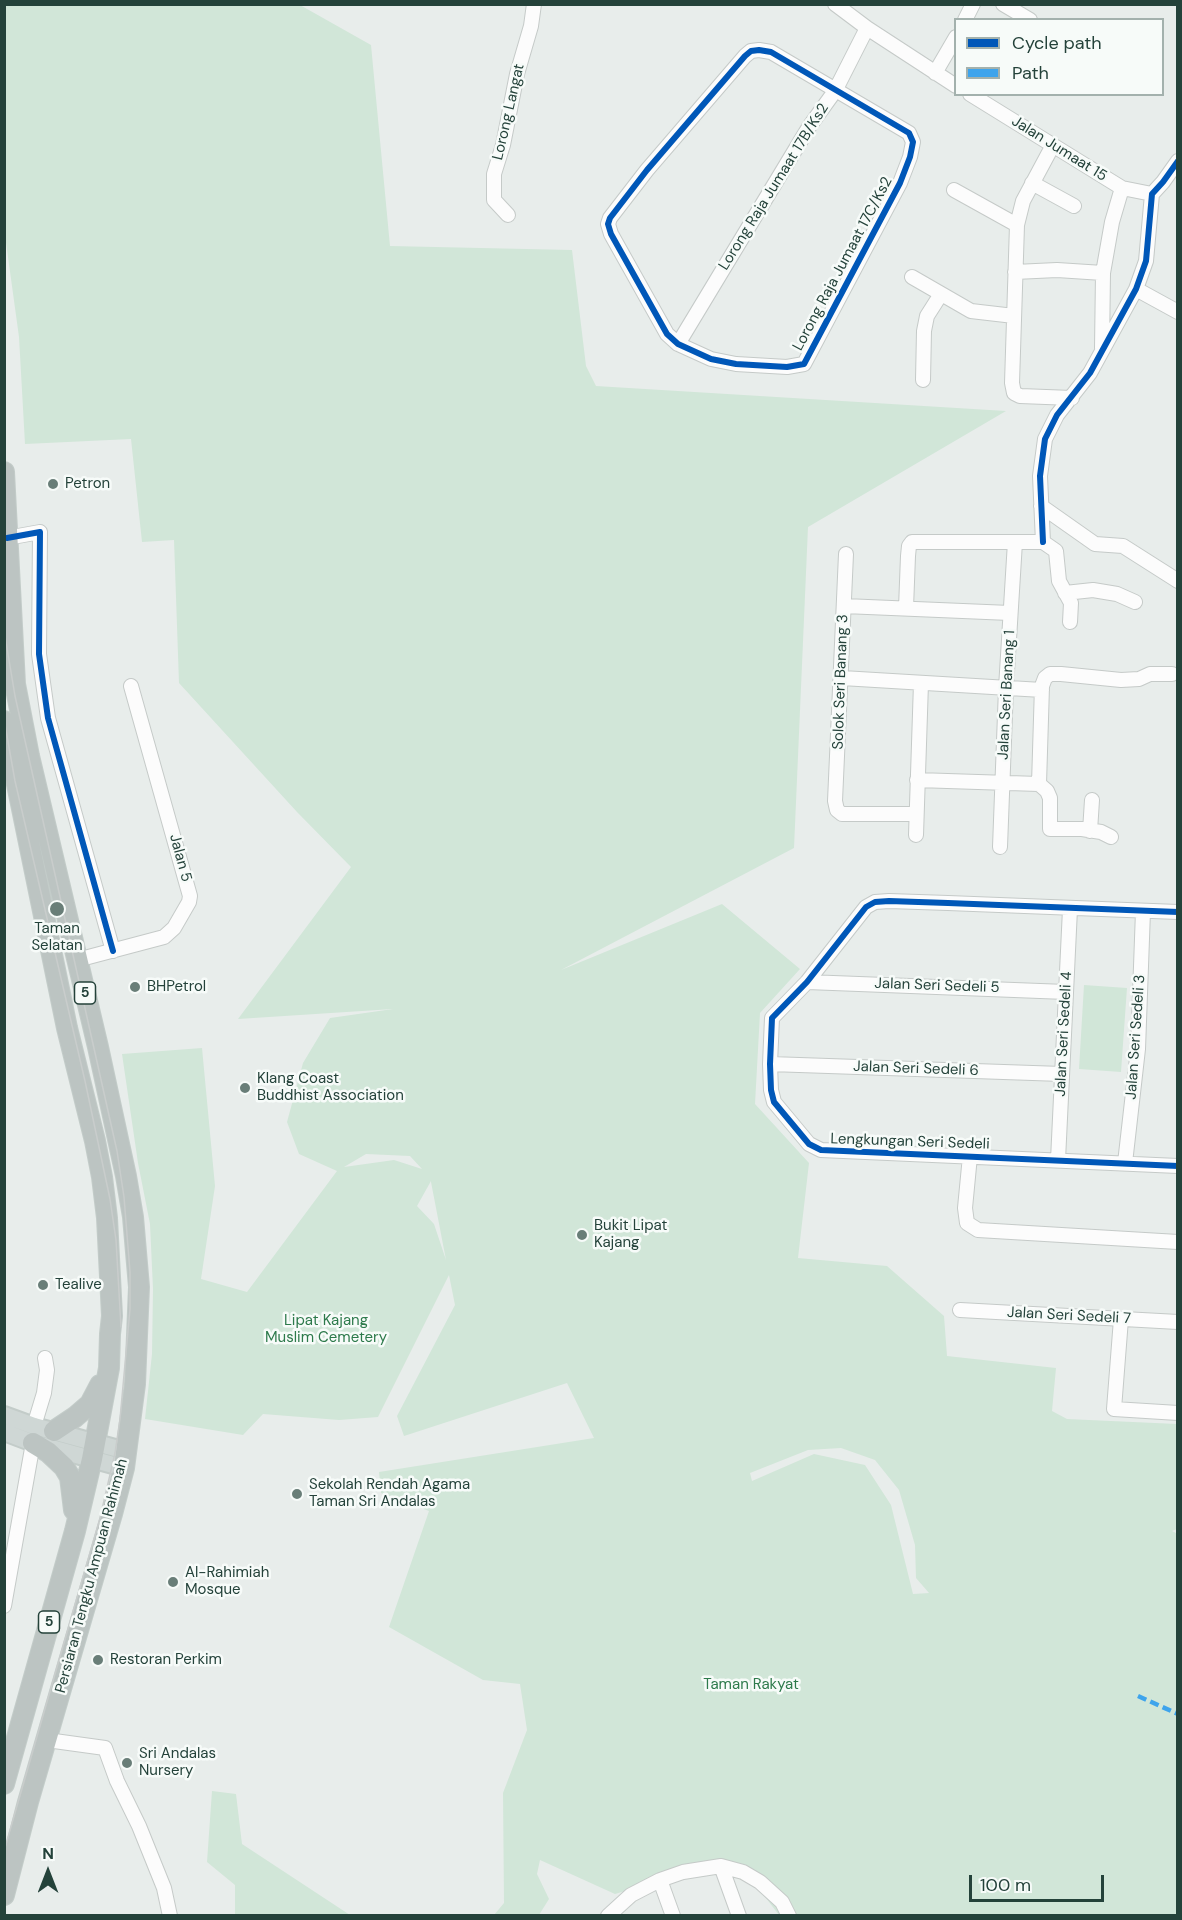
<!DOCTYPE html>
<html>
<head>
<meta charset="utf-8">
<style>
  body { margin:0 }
  #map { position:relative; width:1182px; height:1920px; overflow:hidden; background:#e8edeb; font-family:"DM Sans",sans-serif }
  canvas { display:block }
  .frame { position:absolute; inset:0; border:6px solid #24423a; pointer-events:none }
  .legend { position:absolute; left:954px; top:18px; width:210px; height:78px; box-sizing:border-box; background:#f7fbf9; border:2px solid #a3b1ad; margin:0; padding:8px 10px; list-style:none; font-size:18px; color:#24423a }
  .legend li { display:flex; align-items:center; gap:12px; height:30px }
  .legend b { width:30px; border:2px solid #a3b1ad }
  .north { position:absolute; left:18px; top:1842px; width:60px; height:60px; -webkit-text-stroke:4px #f7fbf9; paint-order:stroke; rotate:0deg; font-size:16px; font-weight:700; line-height:24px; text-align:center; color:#24423a }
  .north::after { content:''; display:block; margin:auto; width:21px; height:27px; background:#24423a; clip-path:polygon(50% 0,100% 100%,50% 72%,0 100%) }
  .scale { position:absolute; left:969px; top:1875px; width:135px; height:27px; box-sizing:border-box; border:3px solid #24423a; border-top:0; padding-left:8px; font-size:18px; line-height:21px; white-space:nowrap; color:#24423a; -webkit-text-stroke:4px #f7fbf9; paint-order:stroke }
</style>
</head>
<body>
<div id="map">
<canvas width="1182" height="1920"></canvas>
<div class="frame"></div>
<ul class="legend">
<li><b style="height:8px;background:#0057b8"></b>Cycle path</li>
<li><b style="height:8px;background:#3ea4ec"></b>Path</li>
</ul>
<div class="north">N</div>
<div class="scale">100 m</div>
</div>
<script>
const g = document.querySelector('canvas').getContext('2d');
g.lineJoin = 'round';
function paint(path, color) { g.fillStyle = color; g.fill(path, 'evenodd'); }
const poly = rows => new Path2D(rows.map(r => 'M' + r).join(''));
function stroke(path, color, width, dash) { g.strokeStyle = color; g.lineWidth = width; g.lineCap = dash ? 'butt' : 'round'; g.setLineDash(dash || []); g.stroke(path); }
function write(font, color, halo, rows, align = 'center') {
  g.font = font + ' "DM Sans",sans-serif'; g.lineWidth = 5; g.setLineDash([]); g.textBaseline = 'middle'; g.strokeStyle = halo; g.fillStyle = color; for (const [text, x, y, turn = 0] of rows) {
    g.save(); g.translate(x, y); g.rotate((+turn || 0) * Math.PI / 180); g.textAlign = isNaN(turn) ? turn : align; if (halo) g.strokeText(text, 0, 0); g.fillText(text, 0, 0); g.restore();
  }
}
paint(poly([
  [4,5,300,5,371,45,390,246,572,250,586,366,596,386,1006,411,808,527,794,848,561,970,722,904,800,969,760,1013,755,1104,809,1163,798,1258,887,1266,944,1316,947,1356,1056,1368,1052,1411,1067,1419,1177,1424,1177,1529,1172,1531,1178,1534,1177,1915,779,1915,746,1872,703,1868,615,1894,540,1860,537,1874,549,1899,539,1915,494,1915,504,1903,503,1793,527,1730,520,1684,483,1680,389,1627,429,1511,381,1493,379,1472,594,1438,567,1383,404,1436,397,1416,455,1305,449,1275,378,1417,339,1420,263,1414,243,1435,145,1419,152,1354,153,1289,150,1224,138,1163,122,1054,202,1048,215,1186,201,1279,247,1292,337,1171,299,1154,287,1122,303,1063,330,1018,393,1009,238,1019,351,867,297,812,179,683,174,540,142,542,131,439,25,444,19,337,4,228],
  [366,1154,410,1156,422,1169,394,1160,344,1167],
  [431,1181,431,1182,446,1260,434,1224,417,1206],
  [841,1448,875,1460,899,1490,915,1545,916,1578,929,1593,913,1594,891,1505,865,1465,814,1454,752,1481,750,1473,808,1450],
  [1084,985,1127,988,1121,1072,1079,1069],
  [212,1791,236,1794,242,1844,350,1915,235,1915,235,1885,207,1862]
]), '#d1e6d8');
const minor = poly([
  [835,4,867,28,956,86],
  [1003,4,1030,20],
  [965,20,973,4],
  [759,50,771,52,909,133,913,142,910,157,900,183,804,364,787,367,736,364,711,359,678,344,667,334,611,234,608,224,610,218,647,170,745,56,751,51,759,50],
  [935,73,956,37],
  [970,94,1122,188,1152,194],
  [1053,145,1023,201,1017,225,1012,383,1014,393,1020,396,1072,398],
  [1032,183,1074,206],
  [954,190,1017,225],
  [508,215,494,200,494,174,503,145,517,74,531,26,534,4],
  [1015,272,1057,270,1103,273],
  [912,277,971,311,1014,316],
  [1136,289,1178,312],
  [678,344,809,127,835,91,867,28],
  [1102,348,1103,273,1112,222,1122,188],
  [923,380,924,331,927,316,941,294],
  [1041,506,1095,544,1123,546,1178,581],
  [7,538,40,532,39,654,48,718,113,951],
  [1043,542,1040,476,1045,439,1057,415,1090,373,1136,289,1146,261,1152,194,1163,182,1178,161],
  [846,554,835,801,837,810,842,814,916,814],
  [1065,593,1093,590,1117,594,1135,602],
  [844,606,1010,613],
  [906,608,908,556,909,546,912,542,1043,542,1056,551,1059,581,1071,603,1070,622],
  [842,678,1042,690],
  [917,780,1039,784,1047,791,1050,798,1050,829,1082,829,1101,832,1111,837],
  [1039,784,1042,686,1045,678,1050,674,1061,674,1121,680,1139,679,1150,674,1172,674],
  [1090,831,1092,800],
  [916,835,921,683],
  [1000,847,1006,688,1015,542],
  [1178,912,948,903,889,901,875,902,866,907,807,982,772,1018,770,1064,771,1090,774,1102,809,1144,821,1150,1178,1166],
  [77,960,164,937,174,928,189,902,190,896,131,686],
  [807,982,1066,992],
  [770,1064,1062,1074],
  [970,1156,965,1208,967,1223,978,1230,1178,1242],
  [1058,1160,1070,909],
  [1125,1163,1138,1049,1143,911],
  [960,1310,1178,1322],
  [1121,1319,1114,1409,1178,1413],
  [34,1426,44,1393,47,1370,45,1358],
  [4,1606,33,1443],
  [47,1740,105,1748,117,1781,139,1826,164,1888,170,1916],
  [721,1866,739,1916],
  [660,1880,673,1916],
  [608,1916,631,1895,660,1880,683,1872,721,1866,743,1872,760,1882,782,1902,789,1916]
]);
const major = poly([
  [4,1415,34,1426,126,1451],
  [4,1432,33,1443,124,1468]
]);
const highway = poly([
  [4,472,15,684,29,756,98,1047,126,1176,133,1217,139,1287,135,1384,124,1468,112,1514,28,1802,4,1895],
  [4,721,67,1028,95,1141,102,1177,107,1218,112,1316,110,1334,109,1368,92,1459,75,1531,4,1784],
  [54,1431,75,1417,90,1404,100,1385],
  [33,1443,48,1452,64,1467,70,1477,74,1510]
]);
stroke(minor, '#c5cac8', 16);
stroke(major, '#c3ccc9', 20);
stroke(highway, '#c3ccc9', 22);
stroke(minor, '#fcfcfc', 14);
stroke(major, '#cfd7d5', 16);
stroke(highway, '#bcc4c2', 20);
stroke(poly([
  [4,630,15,696,117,1151,124,1197,130,1272,130,1309,120,1419,115,1453,100,1518,4,1851],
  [4,719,15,781,85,1081,110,1199,116,1240,121,1327]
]), '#c9cdcc', 1.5);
stroke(poly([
  [1138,1696,1178,1714]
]), '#3ea4ec', 4.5, [9, 4.5]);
stroke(poly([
  [759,50,771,52,909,133,913,142,910,157,900,183,804,364,787,367,736,364,711,359,678,344,667,334,611,234,608,224,610,218,647,170,745,56,751,51,759,50],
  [7,538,40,532,39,654,48,718,113,951],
  [1043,542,1040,476,1045,439,1057,415,1090,373,1136,289,1146,261,1152,194,1163,182,1178,161],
  [1178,912,948,903,889,901,875,902,866,907,807,982,772,1018,770,1064,771,1090,774,1102,809,1144,821,1150,1178,1166]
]), '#0057b8', 6);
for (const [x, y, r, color] of [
  [53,484,6,"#697e78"],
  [57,909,8,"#697e78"],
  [135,987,6,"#697e78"],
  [245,1088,6,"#697e78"],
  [582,1235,6,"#697e78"],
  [43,1285,6,"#697e78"],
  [297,1494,6,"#697e78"],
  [173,1582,6,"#697e78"],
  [98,1660,6,"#697e78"],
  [127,1763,6,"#697e78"]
]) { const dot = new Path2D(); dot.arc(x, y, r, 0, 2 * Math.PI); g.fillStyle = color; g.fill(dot); stroke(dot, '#f7fbf9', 2); }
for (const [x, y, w] of [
  [85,993,21],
  [49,1622,21]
]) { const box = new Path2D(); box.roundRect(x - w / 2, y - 11, w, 22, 4.5); g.fillStyle = '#f7fbf9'; g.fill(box); stroke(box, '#24423a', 1.5); }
write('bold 14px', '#24423a', null, [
  ["5",85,993],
  ["5",49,1622]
]);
write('15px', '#24423a', '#f7fbf9', [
  ["Lorong Langat",509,112,-77],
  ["Jalan Jumaat 15",1059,149,32],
  ["Lorong Raja Jumaat 17B/Ks2",774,187,-58],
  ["Lorong Raja Jumaat 17C/Ks2",843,264,-62],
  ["Solok Seri Banang 3",841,682,-88],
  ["Jalan Seri Banang 1",1007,695,-87],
  ["Jalan 5",180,858,75],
  ["Jalan Seri Sedeli 5",937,986,2],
  ["Jalan Seri Sedeli 4",1064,1034,-87],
  ["Jalan Seri Sedeli 3",1136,1037,-86],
  ["Jalan Seri Sedeli 6",916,1069,2],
  ["Lengkungan Seri Sedeli",910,1142,2],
  ["Jalan Seri Sedeli 7",1069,1316,3],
  ["Persiaran Tengku Ampuan Rahimah",92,1576,-75]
]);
write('15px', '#24423a', '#f7fbf9', [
  ["Petron",65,484],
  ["Taman",57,929,"center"],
  ["Selatan",57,946,"center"],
  ["BHPetrol",147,987],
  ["Klang Coast",257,1079],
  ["Buddhist Association",257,1096],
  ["Bukit Lipat",594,1226],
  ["Kajang",594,1243],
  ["Tealive",55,1285],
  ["Sekolah Rendah Agama",309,1485],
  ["Taman Sri Andalas",309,1502],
  ["Al-Rahimiah",185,1573],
  ["Mosque",185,1590],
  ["Restoran Perkim",110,1660],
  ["Sri Andalas",139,1754],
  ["Nursery",139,1771]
], 'left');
write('15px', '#2d7a4b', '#f7fbf9', [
  ["Lipat Kajang",326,1321],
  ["Muslim Cemetery",326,1338],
  ["Taman Rakyat",751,1685]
]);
</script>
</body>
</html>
